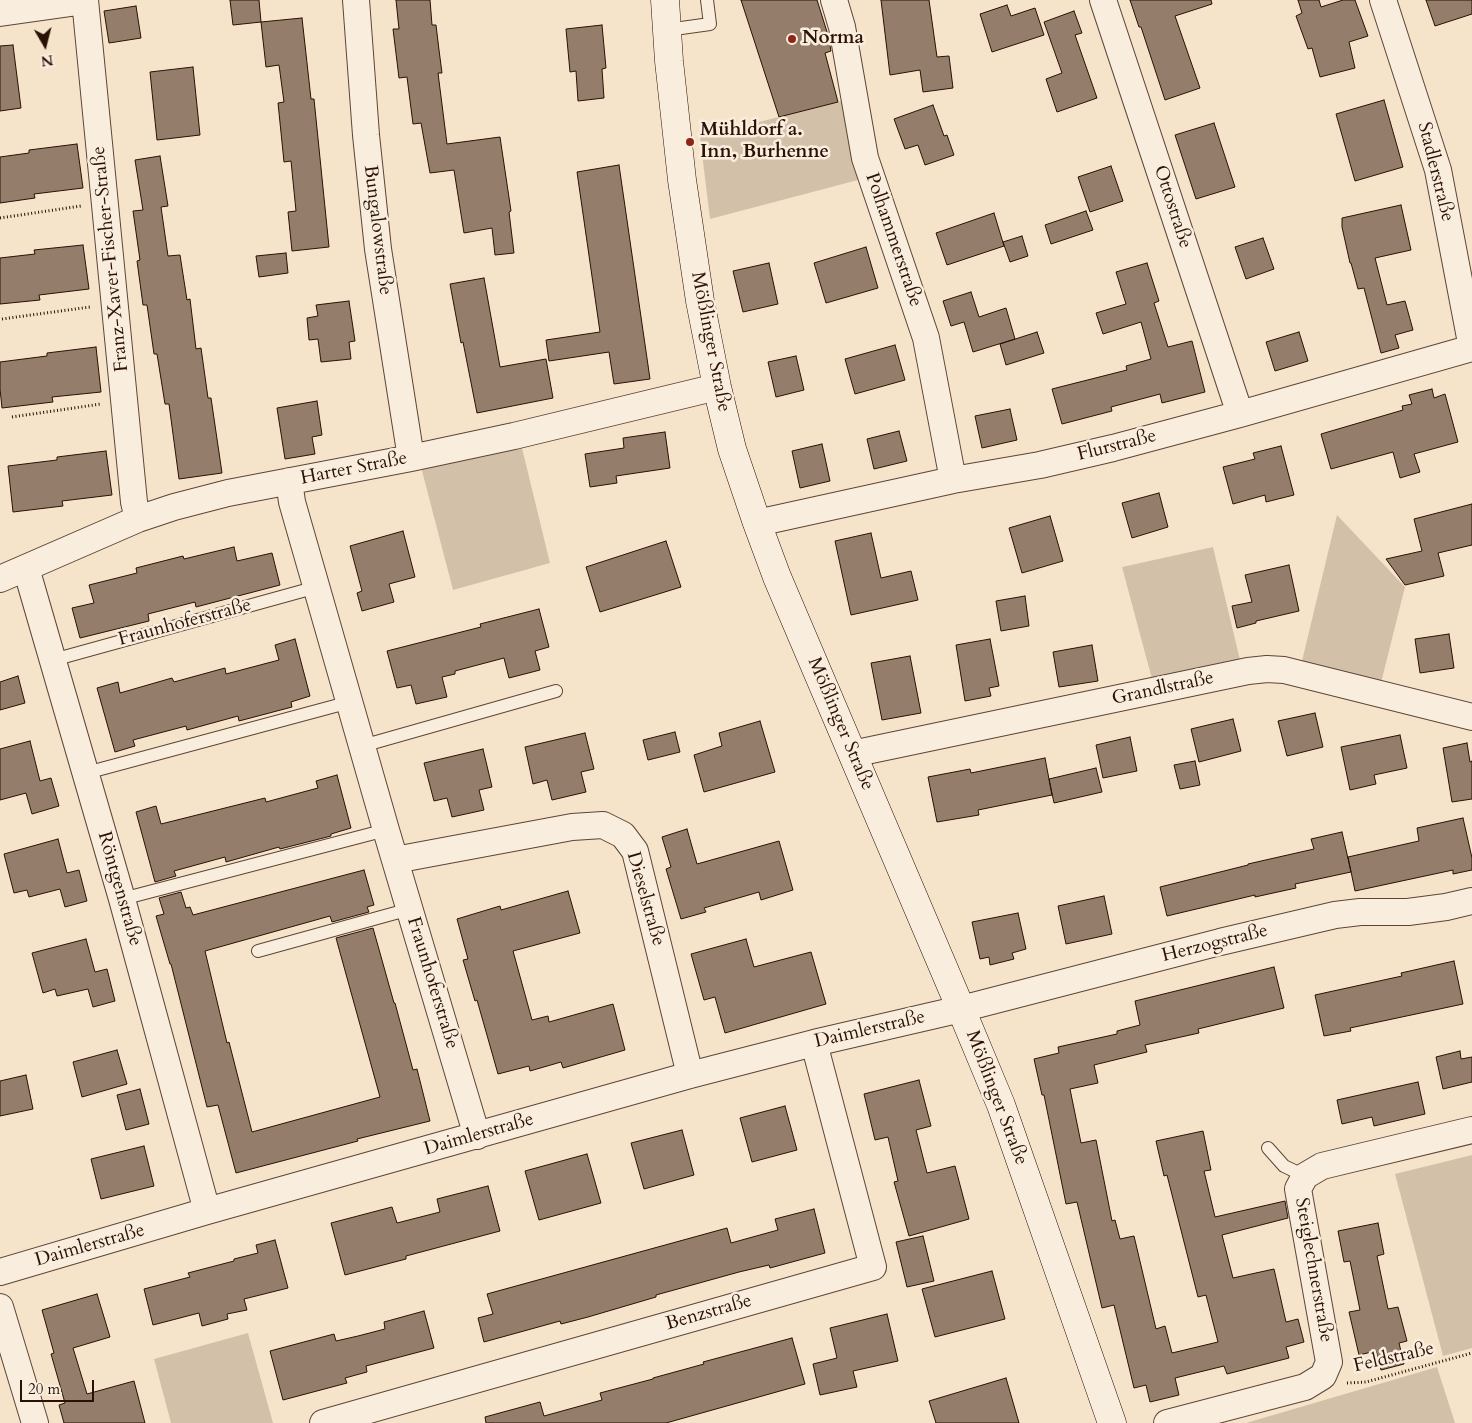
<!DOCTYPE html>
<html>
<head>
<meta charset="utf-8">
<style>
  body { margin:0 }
  #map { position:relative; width:1472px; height:1423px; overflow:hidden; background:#f6e4ca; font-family:Cardo,serif }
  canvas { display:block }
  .north { position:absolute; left:20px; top:20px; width:50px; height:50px; -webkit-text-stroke:4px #f9eddd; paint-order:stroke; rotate:172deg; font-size:14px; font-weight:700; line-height:20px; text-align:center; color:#2a1005 }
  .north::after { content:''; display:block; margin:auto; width:18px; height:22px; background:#2a1005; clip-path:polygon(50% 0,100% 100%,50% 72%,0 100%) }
  .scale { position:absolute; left:20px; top:1380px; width:74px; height:22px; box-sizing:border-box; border:2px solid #2a1005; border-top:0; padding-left:6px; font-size:15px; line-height:18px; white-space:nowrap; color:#2a1005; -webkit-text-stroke:4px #f9eddd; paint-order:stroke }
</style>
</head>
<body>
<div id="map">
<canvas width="1472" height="1423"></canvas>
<div class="north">N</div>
<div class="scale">20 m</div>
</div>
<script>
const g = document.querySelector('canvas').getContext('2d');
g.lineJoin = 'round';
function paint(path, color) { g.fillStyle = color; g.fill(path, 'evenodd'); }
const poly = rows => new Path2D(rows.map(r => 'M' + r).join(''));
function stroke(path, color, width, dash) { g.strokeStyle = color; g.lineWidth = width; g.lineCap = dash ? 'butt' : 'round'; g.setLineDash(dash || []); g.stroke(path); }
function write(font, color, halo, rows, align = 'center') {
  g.font = font + ' Cardo,serif'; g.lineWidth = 5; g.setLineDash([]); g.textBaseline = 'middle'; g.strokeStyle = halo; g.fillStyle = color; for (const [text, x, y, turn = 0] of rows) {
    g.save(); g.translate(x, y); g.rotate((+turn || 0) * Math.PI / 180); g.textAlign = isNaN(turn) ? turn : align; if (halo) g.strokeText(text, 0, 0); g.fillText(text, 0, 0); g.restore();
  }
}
paint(poly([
  [842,101,858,180,710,219,700,137],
  [521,444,550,563,453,590,421,467],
  [1337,515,1405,587,1381,683,1302,661],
  [1213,547,1240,660,1215,664,1152,679,1122,567],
  [1472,1155,1472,1348,1443,1356,1395,1174],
  [248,1333,273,1423,171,1423,154,1359],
  [1437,1367,1455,1423,1246,1423]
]), '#d3c0a9');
const building = poly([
  [230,0,259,0,261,22,233,25,230,0],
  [396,0,430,0,432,25,436,25,439,50,442,73,438,73,447,144,500,137,511,211,509,212,514,253,495,255,492,228,464,233,454,170,430,173,421,123,413,124,407,77,399,78,393,29,399,29,396,0],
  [741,0,817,0,828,35,831,51,825,53,838,102,779,117,741,0],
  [881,0,929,0,937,57,949,56,953,88,923,92,920,70,890,75,881,0],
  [1130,0,1211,0,1212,4,1175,16,1200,88,1165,100,1141,27,1139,27,1130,0],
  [1298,0,1319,0,1321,7,1343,0,1355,0,1368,36,1349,42,1355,68,1320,77,1312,48,1308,49,1296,16,1302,13,1298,0],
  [1426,0,1472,0,1472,14,1435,26,1426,0],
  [1007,5,1011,16,1035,8,1044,35,992,52,980,14,1007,5],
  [136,6,141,38,109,43,104,11,136,6],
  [1074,11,1082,33,1075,35,1097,98,1057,112,1046,79,1062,73,1044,22,1074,11],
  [302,18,311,99,314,99,329,247,292,251,288,212,296,211,291,161,284,162,278,103,284,102,279,65,266,67,261,22,302,18],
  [602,25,606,68,602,69,604,98,578,101,576,71,570,72,566,29,602,25],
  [13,45,21,108,0,111,0,46,13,45],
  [193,67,200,135,157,140,150,72,193,67],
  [1384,100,1403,167,1355,181,1336,114,1384,100],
  [933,105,944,136,947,135,954,155,925,165,918,145,905,149,894,119,933,105],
  [1214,123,1235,187,1196,199,1175,135,1214,123],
  [77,144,83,188,34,194,35,198,0,203,0,157,29,153,29,150,77,144],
  [160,156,168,206,161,207,168,256,180,255,187,300,190,299,196,349,201,348,208,398,211,398,222,473,179,479,169,404,165,404,157,354,154,354,147,305,143,305,137,261,140,260,133,211,143,210,135,160,160,156],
  [619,165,650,379,614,384,609,352,549,361,546,340,600,332,577,172,619,165],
  [1111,166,1123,201,1090,212,1078,177,1111,166],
  [1401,205,1411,250,1375,258,1387,305,1405,301,1413,330,1395,335,1399,348,1381,353,1364,288,1358,289,1351,263,1350,263,1342,227,1342,218,1401,205],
  [1086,211,1093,230,1051,244,1045,225,1086,211],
  [994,213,1004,246,947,265,936,233,994,213],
  [1022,236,1028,256,1010,262,1003,242,1022,236],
  [1263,238,1274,269,1246,279,1235,247,1263,238],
  [83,245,89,289,39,295,40,300,0,304,0,258,35,254,34,250,83,245],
  [866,247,878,288,826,303,814,263,866,247],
  [286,253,288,273,259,277,256,256,286,253],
  [769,263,778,304,743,312,733,271,769,263],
  [1147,263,1159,301,1154,303,1168,347,1192,341,1205,392,1162,403,1160,394,1111,407,1112,411,1062,424,1052,389,1127,370,1126,366,1151,359,1141,322,1103,334,1096,313,1126,304,1116,272,1147,263],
  [484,278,500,367,546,359,553,398,477,413,463,342,461,343,450,284,484,278],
  [971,292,979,317,1006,308,1015,339,973,352,964,322,951,326,943,301,971,292],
  [349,301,355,341,349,342,351,359,321,362,318,339,309,340,307,318,318,316,316,305,349,301],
  [1037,332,1044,353,1006,365,1000,344,1037,332],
  [1299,332,1308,361,1275,371,1266,342,1299,332],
  [895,345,905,380,855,394,845,359,895,345],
  [96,347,101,392,52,397,53,402,2,408,0,389,0,362,47,356,47,353,96,347],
  [796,356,804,390,776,397,768,362,796,356],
  [1432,389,1434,398,1445,394,1458,442,1414,454,1420,472,1400,478,1393,452,1331,469,1321,434,1403,410,1402,406,1412,404,1409,395,1432,389],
  [317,401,322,435,312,437,315,454,285,459,277,408,317,401],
  [1010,409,1017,440,982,448,975,416,1010,409],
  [899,431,907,461,874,469,867,439,899,431],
  [665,432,670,468,616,476,617,483,590,487,585,454,624,448,623,438,665,432],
  [822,444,830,481,800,488,792,451,822,444],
  [1281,446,1294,495,1266,502,1265,495,1233,504,1223,467,1255,459,1253,453,1281,446],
  [106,451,112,495,62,501,63,506,13,512,8,466,57,460,57,457,106,451],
  [1159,493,1168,527,1132,538,1122,503,1159,493],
  [1472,504,1472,545,1438,553,1444,576,1405,585,1386,559,1422,551,1414,519,1472,504],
  [1050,516,1063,561,1022,573,1009,528,1050,516],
  [403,531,415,577,389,584,394,602,362,611,357,593,362,591,350,546,403,531],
  [871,533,881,578,911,571,918,600,851,615,835,541,871,533],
  [666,541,681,587,600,612,586,567,666,541],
  [234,547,237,561,272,553,280,585,196,607,195,602,148,614,149,621,80,638,72,608,94,603,89,585,137,573,136,568,183,556,184,559,234,547],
  [1289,565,1299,611,1256,621,1256,623,1237,628,1232,606,1252,602,1245,575,1289,565],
  [1025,596,1029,626,1001,631,996,601,1025,596],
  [539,609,549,647,535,651,540,670,509,678,504,658,455,671,455,674,442,677,447,697,416,704,411,685,397,688,387,651,481,627,480,624,539,609],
  [1449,634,1454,668,1420,673,1415,639,1449,634],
  [295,639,310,696,291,702,292,707,239,721,238,716,187,730,186,726,133,740,135,746,115,752,97,688,118,682,120,693,172,678,174,682,225,668,226,674,279,660,275,645,295,639],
  [990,639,999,686,989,688,991,696,965,701,956,645,990,639],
  [1092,645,1098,681,1059,687,1053,652,1092,645],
  [910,656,921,713,882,720,871,663,910,656],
  [18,676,25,703,0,710,0,682,18,676],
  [1315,713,1323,747,1287,756,1278,721,1315,713],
  [1233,719,1241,751,1199,762,1191,729,1233,719],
  [760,721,775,772,704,792,694,755,722,746,719,733,760,721],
  [675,732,680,752,648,760,643,740,675,732],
  [585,733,594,769,581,772,586,792,552,800,547,780,533,784,525,747,585,733],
  [1400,735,1407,768,1374,775,1376,784,1350,790,1341,747,1400,735],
  [1130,737,1137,771,1103,778,1096,745,1130,737],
  [30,741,40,781,51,778,59,806,32,814,26,793,0,800,0,749,30,741],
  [1467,743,1470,762,1472,761,1472,799,1452,802,1443,748,1467,743],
  [483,749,492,787,479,790,484,810,452,817,447,798,434,801,424,763,483,749],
  [1045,758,1052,795,978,810,979,815,937,822,928,777,970,769,971,773,1045,758],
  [1195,761,1200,785,1180,789,1174,765,1195,761],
  [1096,768,1102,792,1054,803,1049,779,1096,768],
  [337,775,351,828,331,834,331,836,280,849,279,847,226,862,225,857,174,871,176,876,155,882,136,812,156,806,161,824,265,798,266,802,318,788,316,781,337,775],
  [1463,818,1472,858,1472,870,1453,874,1453,870,1355,891,1348,857,1419,841,1417,828,1463,818],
  [687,829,697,864,779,841,793,890,761,900,759,892,704,908,706,912,681,919,666,869,671,867,662,837,687,829],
  [1342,832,1351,872,1295,884,1296,888,1255,897,1255,895,1167,916,1160,887,1248,865,1248,864,1314,849,1311,839,1342,832],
  [58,839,67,873,79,870,87,901,65,907,60,889,29,897,27,890,14,893,4,854,58,839],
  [364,870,374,905,367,907,369,912,332,922,330,916,205,951,227,1043,229,1042,252,1132,380,1097,336,938,373,928,394,1003,395,1003,413,1070,417,1069,430,1121,357,1139,358,1141,236,1173,218,1105,207,1107,171,964,170,964,156,916,164,914,159,898,181,892,186,908,190,907,193,915,364,870],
  [568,891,580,933,513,951,532,1020,548,1016,549,1022,613,1004,625,1050,563,1068,561,1062,530,1071,529,1066,498,1074,477,1000,475,1001,463,960,468,959,457,919,500,906,501,910,568,891],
  [1104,896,1112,934,1066,944,1058,906,1104,896],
  [1018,913,1026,949,1012,953,1014,959,990,965,989,957,980,959,972,922,1018,913],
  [86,939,95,972,107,969,115,1001,93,1007,88,989,57,996,55,989,43,993,32,953,86,939],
  [746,939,754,967,811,952,826,1004,725,1033,715,997,704,1000,691,954,746,939],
  [1454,961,1463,1004,1350,1028,1351,1031,1324,1036,1315,995,1402,976,1401,973,1454,961],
  [1274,967,1284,1008,1198,1029,1199,1033,1145,1045,1147,1052,1094,1065,1098,1083,1070,1089,1081,1143,1096,1140,1112,1221,1115,1220,1120,1239,1134,1236,1156,1329,1165,1326,1172,1353,1218,1342,1206,1295,1198,1297,1167,1175,1164,1176,1156,1141,1203,1131,1211,1170,1204,1171,1215,1217,1285,1201,1288,1218,1222,1235,1233,1278,1274,1269,1286,1322,1298,1319,1304,1342,1286,1347,1289,1358,1227,1374,1224,1366,1175,1378,1179,1395,1150,1402,1146,1385,1134,1388,1114,1305,1102,1308,1077,1202,1066,1204,1044,1095,1042,1095,1034,1059,1059,1053,1058,1047,1117,1034,1117,1031,1140,1025,1135,1001,1274,967],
  [117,1050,127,1084,82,1097,73,1062,117,1050],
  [1460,1051,1461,1059,1472,1057,1472,1082,1443,1089,1436,1057,1460,1051],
  [26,1075,33,1109,0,1116,0,1081,26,1075],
  [919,1080,931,1126,916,1130,927,1173,955,1166,969,1219,909,1236,894,1182,898,1181,888,1137,875,1140,864,1094,919,1080],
  [1418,1082,1425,1114,1374,1126,1372,1117,1342,1124,1337,1100,1418,1082],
  [140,1089,149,1124,126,1130,117,1095,140,1089],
  [785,1106,797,1150,752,1162,740,1118,785,1106],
  [682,1130,694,1175,644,1189,631,1143,682,1130],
  [144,1146,154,1186,101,1199,91,1159,144,1146],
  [587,1154,601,1203,539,1220,525,1171,587,1154],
  [488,1186,500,1231,406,1256,406,1259,345,1275,331,1223,392,1207,397,1223,440,1212,437,1199,488,1186],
  [814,1209,825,1253,770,1268,769,1265,739,1272,656,1295,656,1297,588,1317,561,1324,560,1321,484,1342,478,1318,493,1314,487,1294,727,1228,731,1243,778,1230,775,1219,814,1209],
  [1378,1223,1384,1254,1377,1256,1388,1309,1398,1307,1407,1341,1399,1343,1404,1364,1381,1370,1376,1351,1359,1355,1349,1312,1360,1310,1350,1261,1344,1262,1338,1231,1378,1223],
  [923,1236,934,1281,907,1287,896,1242,923,1236],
  [275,1240,288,1288,244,1299,247,1310,227,1314,228,1319,202,1326,199,1313,153,1325,144,1289,190,1277,188,1273,234,1261,234,1259,258,1253,256,1245,275,1240],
  [992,1271,1005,1319,935,1337,922,1289,992,1271],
  [97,1294,110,1337,73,1348,87,1394,134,1381,145,1423,64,1423,59,1405,65,1403,51,1354,54,1353,42,1310,97,1294],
  [424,1311,434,1348,366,1366,367,1372,345,1378,347,1383,283,1400,270,1351,334,1334,336,1341,358,1336,385,1329,384,1322,424,1311],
  [887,1314,898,1361,853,1371,857,1387,820,1395,813,1364,837,1358,830,1328,887,1314],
  [792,1338,805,1384,666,1423,486,1423,485,1417,540,1402,544,1416,602,1400,600,1393,653,1379,653,1378,704,1364,703,1362,792,1338],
  [1006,1378,1019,1423,936,1423,929,1401,1006,1378]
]);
paint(building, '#947e6b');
stroke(building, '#2a1005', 1);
const lane = poly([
  [667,30,710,24,707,0],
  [53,660,317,587],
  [362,746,556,691],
  [86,773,350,702],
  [122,899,386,830],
  [258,951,410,909],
  [1268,1148,1284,1166,1305,1176]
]);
const street = poly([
  [85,0,134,502,138,519],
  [356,0,366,135,378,249,411,458],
  [834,0,842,27,865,158,926,338,953,480],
  [1103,0,1240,414],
  [1383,0,1438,170,1472,348],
  [0,13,85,1],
  [289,481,292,502,386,830,477,1136],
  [757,523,953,480,1040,465,1113,448,1240,414,1472,348],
  [26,568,122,899,207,1211],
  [0,579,138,519,174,507,228,493,411,458,514,436,717,387],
  [852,754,1248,671,1267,669,1284,670,1472,717],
  [395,860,572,827,603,825,623,835,635,851,690,1075],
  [0,1272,207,1211,690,1075,814,1043,961,1009,1220,942,1335,915,1360,912,1408,912,1446,907,1472,901],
  [0,1307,35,1423],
  [323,1423,873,1267,814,1043],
  [1167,1423,1305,1387,1323,1376,1329,1362,1298,1189,1305,1176,1322,1166,1472,1130]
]);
const secondary = poly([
  [665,0,669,61,682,180,700,301,717,387,732,449,757,523,777,577,961,1009,1001,1105,1112,1423]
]);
stroke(lane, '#5d4536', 14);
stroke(street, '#5d4536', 28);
stroke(secondary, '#2a1005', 29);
stroke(poly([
  [0,218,81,206],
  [2,319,90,307],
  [12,417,101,404],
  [1347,1383,1366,1382,1472,1353]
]), '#2a1005', 3, [1, 2.5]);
stroke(lane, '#f9eddd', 12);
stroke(street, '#f9eddd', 26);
stroke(secondary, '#f9eddd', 28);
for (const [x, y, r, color] of [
  [792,39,5,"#8f2418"],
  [690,142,5,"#8f2418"]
]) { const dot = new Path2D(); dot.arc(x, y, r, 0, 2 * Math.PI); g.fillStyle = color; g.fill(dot); stroke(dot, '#f9eddd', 2); }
write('bold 19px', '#2a1005', '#f9eddd', [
  ["Norma",802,39],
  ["Mühldorf a.",700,131],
  ["Inn, Burhenne",700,153]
], 'left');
write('19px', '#2a1005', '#f9eddd', [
  ["Stadlerstraße",1435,172,76],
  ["Ottostraße",1172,207,72],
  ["Bungalowstraße",377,230,83],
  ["Polhammerstraße",893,240,71],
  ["Franz-Xaver-Fischer-Straße",111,259,-96],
  ["Mößlinger Straße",710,342,79],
  ["Flurstraße",1117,446,-14],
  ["Harter Straße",354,469,-11],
  ["Fraunhoferstraße",185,623,-15],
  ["Grandlstraße",1163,689,-12],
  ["Mößlinger Straße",840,724,67],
  ["Röntgenstraße",119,889,74],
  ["Dieselstraße",645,899,74],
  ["Herzogstraße",1215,944,-14],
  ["Fraunhoferstraße",432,983,73],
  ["Daimlerstraße",870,1030,-13],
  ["Mößlinger Straße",996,1098,69],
  ["Daimlerstraße",479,1135,-16],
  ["Daimlerstraße",90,1246,-16],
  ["Steiglechnerstraße",1313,1270,80],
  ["Benzstraße",709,1313,-16],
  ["Feldstraße",1394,1358,-13]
]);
</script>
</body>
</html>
